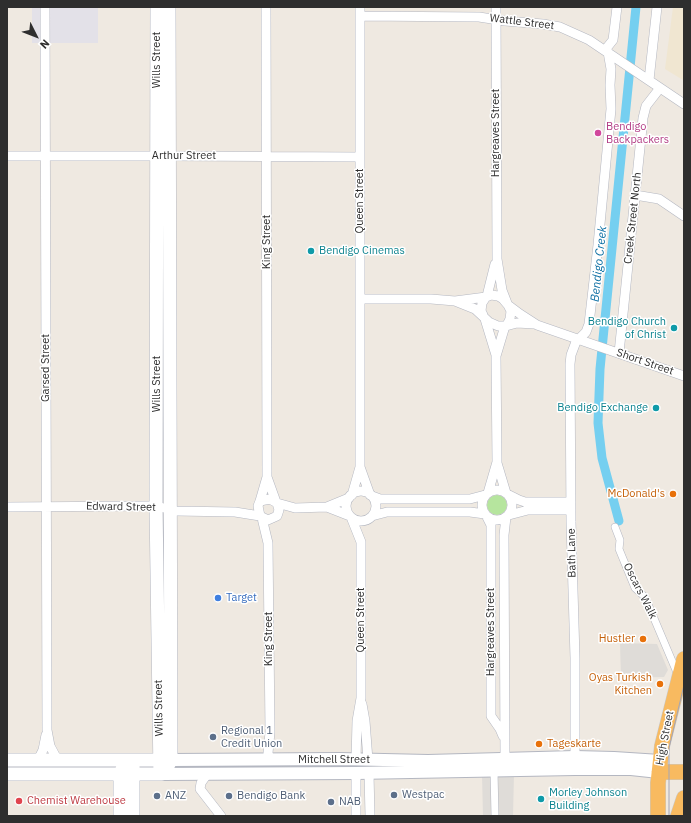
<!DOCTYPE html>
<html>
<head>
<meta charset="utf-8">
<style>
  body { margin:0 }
  #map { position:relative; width:691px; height:823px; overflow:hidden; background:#efe9e1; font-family:"IBM Plex Sans",sans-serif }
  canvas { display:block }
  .frame { position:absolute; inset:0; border:8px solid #2e2e2e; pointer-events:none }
  .north { position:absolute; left:16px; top:16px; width:40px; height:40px; -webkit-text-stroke:3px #fff; paint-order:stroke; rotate:132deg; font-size:11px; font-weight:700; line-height:16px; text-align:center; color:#2e2e2e }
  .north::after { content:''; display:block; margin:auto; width:14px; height:18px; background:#2e2e2e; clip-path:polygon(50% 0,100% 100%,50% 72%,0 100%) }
</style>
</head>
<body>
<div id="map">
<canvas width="691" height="823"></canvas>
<div class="frame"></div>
<div class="north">N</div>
</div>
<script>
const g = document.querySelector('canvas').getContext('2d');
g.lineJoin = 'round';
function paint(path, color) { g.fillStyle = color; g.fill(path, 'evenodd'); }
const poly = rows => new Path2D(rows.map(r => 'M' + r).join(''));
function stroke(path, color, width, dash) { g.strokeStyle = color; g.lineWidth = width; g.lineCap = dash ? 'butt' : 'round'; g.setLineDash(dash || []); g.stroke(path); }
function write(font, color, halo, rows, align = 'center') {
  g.font = font + ' "IBM Plex Sans",sans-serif'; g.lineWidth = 3; g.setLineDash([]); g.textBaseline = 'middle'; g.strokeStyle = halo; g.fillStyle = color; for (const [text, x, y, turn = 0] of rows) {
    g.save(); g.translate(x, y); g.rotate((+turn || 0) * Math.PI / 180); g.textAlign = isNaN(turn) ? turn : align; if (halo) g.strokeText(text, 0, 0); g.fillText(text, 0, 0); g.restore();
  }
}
paint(poly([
  [32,7,98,7,98,43,32,43]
]), '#e3e1e8');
paint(poly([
  [673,7,684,7,683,80,665,69]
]), '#f0e6d1');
paint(poly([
  '487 505a10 10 0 1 1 20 0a10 10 0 1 1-20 0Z'
]), '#b6e59e');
paint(poly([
  [620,643,657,644,668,670,664,677,621,678],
  [514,774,513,816,483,816,482,775]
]), '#dfdcd8');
stroke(poly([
  [619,521,602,458,598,423,600,369,636,7]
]), '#75cff0', 9);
const pedestrian = poly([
  [615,527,620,540,619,549,635,588,645,597,678,675],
  [494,771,495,816]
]);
const minor = poly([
  [45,7,47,730,50,746,57,759],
  [496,7,497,259,502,290,507,303],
  [361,16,479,17,505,21,543,24,560,27,589,40,684,104],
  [605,50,613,40,617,7],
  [649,80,657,7],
  [7,156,157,156],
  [170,156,360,157],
  [635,195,659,199,684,216],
  [487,296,495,264],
  [361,299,431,299,455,301,486,297],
  [455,301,475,309,489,322,498,326,505,326,507,325,510,319,511,311,508,305,503,299,498,296,491,295,486,297,482,303,481,311,483,315],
  [508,305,520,314,537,325,684,376],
  [485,319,496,355],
  [506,326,517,323,534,324],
  [579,339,586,332,589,324,598,245,611,109,610,85,611,69,608,52],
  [619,353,643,118,646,106,660,88],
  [497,463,506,493],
  [360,467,370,495],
  [267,477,276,502],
  '482 505a15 15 0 1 1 30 0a15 15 0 1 1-30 0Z',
  '346 506a15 15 0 1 1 30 0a15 15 0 1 1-30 0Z',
  [488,493,497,462,496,356,505,326],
  [352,495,360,467,360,7],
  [509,495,519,500,525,502,571,502],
  [372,496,380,499,470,499,485,495],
  [270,499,277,503,279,510,277,516,268,520,260,516,258,506,260,501,270,499],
  [260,501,267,477,266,7],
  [277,503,295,508,327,507,349,498],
  [7,507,143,506,156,506,176,511,235,512,260,516],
  [327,507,350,516],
  [509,515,528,510,571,510],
  [372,516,387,512,470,512,485,514],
  [351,517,361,542,361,698,357,721,356,760],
  [487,517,491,525,491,716,500,729,503,736],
  [262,518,268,543,270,732,268,753,270,760],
  [362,704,365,721,368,760],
  [575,757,575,658,571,522,570,364,571,355,577,339],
  [505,759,504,535,506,517],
  [38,760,43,750,46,735],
  [208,773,201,783,200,789,221,816],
  [369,773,370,816],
  [356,816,356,773]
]);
const tertiary = poly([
  [171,760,340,759,428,761,575,757,614,758,660,761],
  [162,774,356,773,575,769,631,769,659,772]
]);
const secondary = poly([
  [157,7,156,506,160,774],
  [7,760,167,760],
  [7,774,162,774,167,768,171,760,169,7],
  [120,816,120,773,124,766],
  [133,816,133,764]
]);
const trunk = poly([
  [659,772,684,772],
  [658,816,658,783,662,746,684,659],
  [678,816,684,798]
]);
stroke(pedestrian, '#b4b7c1', 8);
stroke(minor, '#b4b7c1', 10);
stroke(tertiary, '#b4b7c1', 14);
stroke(secondary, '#b4b7c1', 14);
stroke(trunk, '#c9c9c9', 16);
stroke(pedestrian, '#fff', 7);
stroke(minor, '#fff', 9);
stroke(tertiary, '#fff', 12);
stroke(secondary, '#fff', 13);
stroke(trunk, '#f8ba60', 15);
stroke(poly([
  [669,816,669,748,684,685]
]), '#a3a6b8', 1);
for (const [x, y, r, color] of [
  [598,133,4,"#d1479c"],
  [311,251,4,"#0f9aa8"],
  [674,328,4,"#0f9aa8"],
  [656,408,4,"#0f9aa8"],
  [673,494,4,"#e8710a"],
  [218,598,4,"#3f7fe0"],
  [643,639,4,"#e8710a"],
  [660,684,4,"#e8710a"],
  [213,737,4,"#5c6f8a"],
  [539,744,4,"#e8710a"],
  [394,795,4,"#5c6f8a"],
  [157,796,4,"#5c6f8a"],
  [229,796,4,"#5c6f8a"],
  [541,799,4,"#0f9aa8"],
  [19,801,4,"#e0444e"],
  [331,802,4,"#5c6f8a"]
]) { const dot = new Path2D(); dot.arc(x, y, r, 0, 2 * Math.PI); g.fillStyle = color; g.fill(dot); stroke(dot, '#fff', 1.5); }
write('11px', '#2e2e2e', '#fff', [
  ["Wattle Street",522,22,7],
  ["Wills Street",157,60,-90],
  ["Hargreaves Street",496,133,-90],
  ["Arthur Street",184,156],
  ["Queen Street",360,201,-90],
  ["Creek Street North",633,218,-84],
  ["King Street",267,242,-90],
  ["Short Street",645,362,19],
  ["Garsed Street",46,368,-90],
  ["Wills Street",157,384,-90],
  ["Edward Street",121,507,1],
  ["Bath Lane",572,553,-91],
  ["Oscars Walk",640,591,63],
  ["Queen Street",361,620,-90],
  ["Hargreaves Street",491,632,-90],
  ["King Street",269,639,-90],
  ["Wills Street",159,708,-91],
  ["High Street",665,738,-79],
  ["Mitchell Street",334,760]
]);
write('11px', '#b23c85', '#fff', [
  ["Bendigo",606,127],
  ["Backpackers",606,140]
], 'left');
write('11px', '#0d838f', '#fff', [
  ["Bendigo Cinemas",319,251],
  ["Bendigo Church",666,322,"right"],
  ["of Christ",666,335,"right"],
  ["Bendigo Exchange",648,408,"right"],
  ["Morley Johnson",549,793],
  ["Building",549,806]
], 'left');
write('11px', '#c56008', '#fff', [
  ["McDonald's",665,494],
  ["Hustler",635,639],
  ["Oyas Turkish",652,678],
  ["Kitchen",652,691],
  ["Tageskarte",547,744,"left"]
], 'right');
write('11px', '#366cbe', '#fff', [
  ["Target",226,598]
], 'left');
write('11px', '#4e5e75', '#fff', [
  ["Regional 1",221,731],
  ["Credit Union",221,744],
  ["Westpac",402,795],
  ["ANZ",165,796],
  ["Bendigo Bank",237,796],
  ["NAB",339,802]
], 'left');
write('11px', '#be3a42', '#fff', [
  ["Chemist Warehouse",27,801]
], 'left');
write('italic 12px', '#0d6fa3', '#fff', [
  ["Bendigo Creek",599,264,-84]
]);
</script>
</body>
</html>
